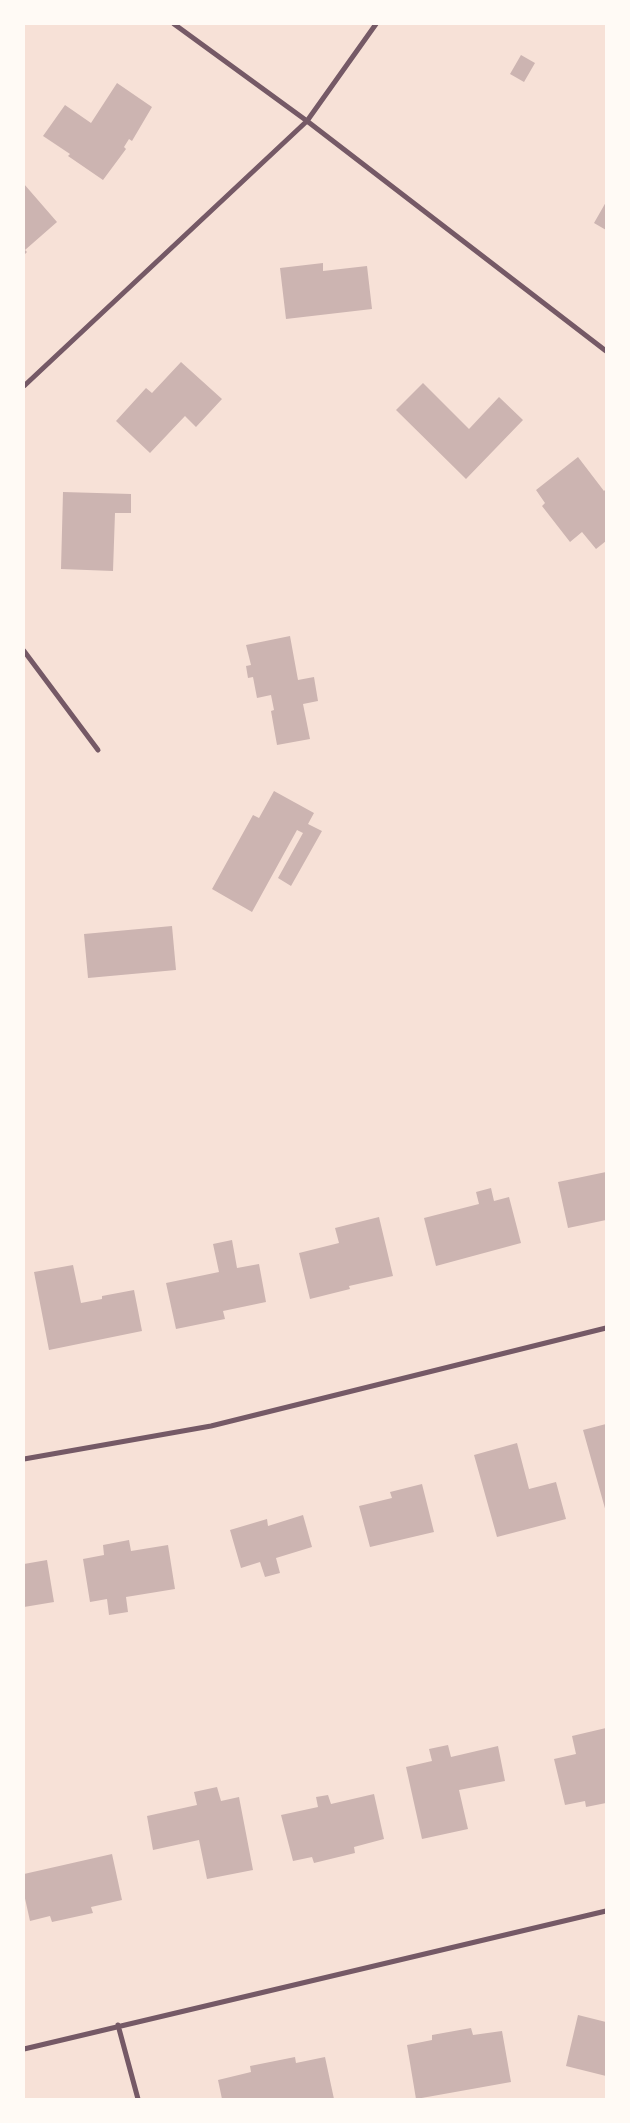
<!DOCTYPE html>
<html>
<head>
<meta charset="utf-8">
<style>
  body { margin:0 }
  #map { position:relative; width:630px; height:2123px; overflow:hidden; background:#f7e1d7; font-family:"Space Grotesk",sans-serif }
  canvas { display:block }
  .frame { position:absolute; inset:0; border:25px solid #fffaf5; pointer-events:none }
</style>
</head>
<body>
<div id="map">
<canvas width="630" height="2123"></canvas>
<div class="frame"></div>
</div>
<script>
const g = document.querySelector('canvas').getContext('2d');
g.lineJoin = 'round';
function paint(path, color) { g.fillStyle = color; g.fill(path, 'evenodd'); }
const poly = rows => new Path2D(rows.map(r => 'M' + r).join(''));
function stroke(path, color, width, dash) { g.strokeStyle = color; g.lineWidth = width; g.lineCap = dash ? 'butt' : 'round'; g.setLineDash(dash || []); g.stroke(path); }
paint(poly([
  [521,55,535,63,524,82,510,74],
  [117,83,152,107,132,141,129,139,124,147,126,149,103,180,68,156,70,154,43,136,65,105,91,123],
  [24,184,57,222,25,250,27,252,24,255],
  [606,202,606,230,594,223],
  [323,263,323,271,367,266,372,309,286,319,280,268],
  [181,362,222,399,196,427,185,416,150,453,116,421,146,388,152,393],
  [423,383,469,429,499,397,523,420,466,479,396,410],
  [578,457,604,491,606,489,606,541,596,549,582,532,570,542,542,506,545,503,536,490],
  [63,492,131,494,131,513,115,513,113,571,61,569],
  [290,636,298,680,314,677,318,701,303,704,310,739,277,745,271,711,274,710,271,695,257,698,253,677,248,678,246,666,251,665,246,645],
  [274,791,314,813,308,824,322,831,291,886,278,878,303,833,297,830,252,912,212,889,253,815,259,818],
  [172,926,176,970,88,978,84,934],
  [606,1172,606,1220,568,1228,558,1182],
  [491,1188,494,1201,509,1197,521,1243,436,1266,424,1218,479,1204,476,1192],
  [379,1217,393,1276,349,1286,350,1289,310,1299,299,1253,339,1243,335,1228],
  [232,1240,237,1268,259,1264,266,1302,223,1311,225,1319,176,1329,166,1283,219,1272,213,1244],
  [73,1265,81,1303,102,1299,102,1296,134,1290,142,1331,49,1350,34,1272],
  [606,1424,606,1512,583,1430],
  [517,1443,529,1489,556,1482,566,1519,497,1537,474,1455],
  [422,1484,434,1532,370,1547,359,1506,392,1498,390,1492],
  [303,1515,312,1547,276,1558,280,1573,265,1577,260,1562,241,1568,230,1530,267,1519,268,1526],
  [129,1540,131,1551,168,1545,175,1589,126,1597,128,1612,109,1615,107,1599,90,1602,83,1559,104,1555,103,1545],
  [47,1560,54,1602,24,1607,24,1564],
  [606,1728,606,1803,586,1807,585,1801,565,1805,554,1759,576,1754,572,1736],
  [448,1745,451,1757,498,1746,505,1781,459,1790,468,1829,422,1839,406,1767,432,1761,429,1749],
  [217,1787,221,1801,239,1797,253,1870,207,1879,199,1840,153,1850,147,1816,197,1805,194,1792],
  [374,1794,384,1839,354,1847,355,1853,314,1863,312,1857,293,1861,281,1815,318,1807,316,1797,328,1795,331,1804],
  [112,1854,122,1900,91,1907,93,1913,52,1922,50,1916,30,1921,24,1894,24,1874],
  [578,2015,606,2022,606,2076,566,2066],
  [471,2028,473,2035,502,2031,511,2082,416,2099,407,2045,432,2040,432,2035],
  [295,2057,296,2063,325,2057,334,2099,222,2099,218,2080,251,2072,250,2066]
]), '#ccb4b1');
stroke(poly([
  [174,24,307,121,606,351],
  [24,386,307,121,376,24],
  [24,651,98,750],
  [24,1459,211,1426,606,1328],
  [118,2025,138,2099],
  [24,2049,606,1911]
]), '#755966', 5);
</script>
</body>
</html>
